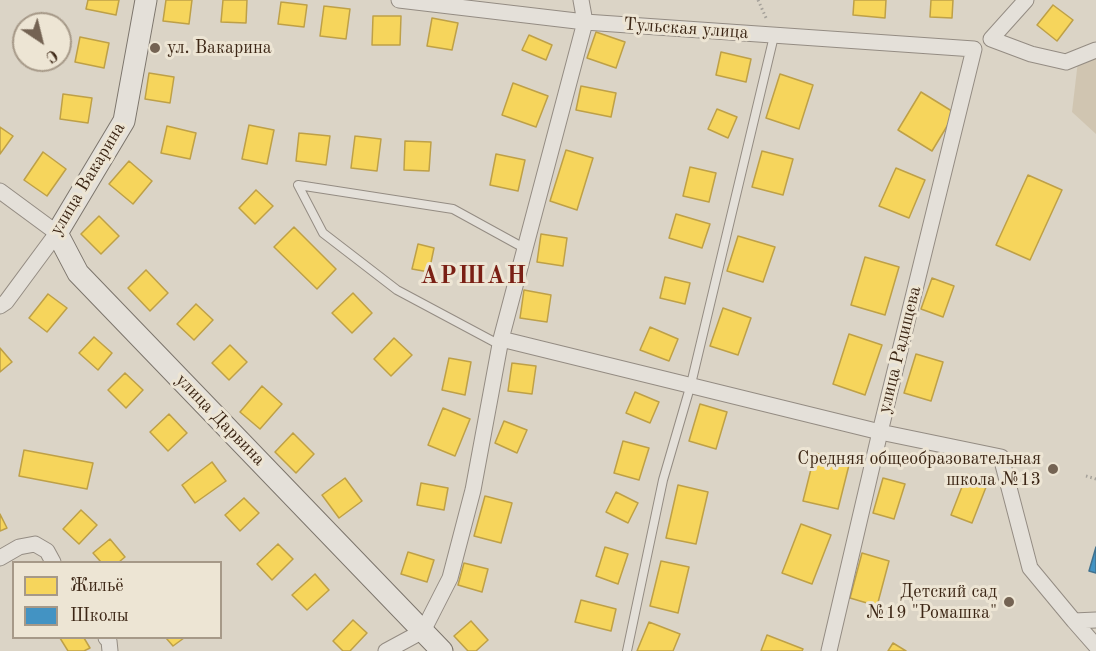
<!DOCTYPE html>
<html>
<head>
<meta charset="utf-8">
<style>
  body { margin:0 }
  #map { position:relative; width:1096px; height:651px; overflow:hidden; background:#dbd4c6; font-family:"Old Standard TT",serif }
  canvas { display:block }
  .legend { position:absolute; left:12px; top:561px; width:210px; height:78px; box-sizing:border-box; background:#ede5d4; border:2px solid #a69988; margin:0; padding:8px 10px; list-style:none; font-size:18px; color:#3c2615 }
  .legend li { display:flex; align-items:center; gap:12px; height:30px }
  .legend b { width:30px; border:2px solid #a69988 }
  .north { position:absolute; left:12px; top:12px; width:60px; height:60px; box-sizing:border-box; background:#ede5d4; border:2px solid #a69988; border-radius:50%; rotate:145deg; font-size:16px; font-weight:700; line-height:24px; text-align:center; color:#3c2615 }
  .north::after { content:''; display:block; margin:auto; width:21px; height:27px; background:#746353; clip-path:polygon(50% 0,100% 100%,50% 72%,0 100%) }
</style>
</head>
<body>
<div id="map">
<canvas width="1096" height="651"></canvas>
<ul class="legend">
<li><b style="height:16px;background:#f6d55c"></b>Жильё</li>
<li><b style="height:16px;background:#4393c3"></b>Школы</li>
</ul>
<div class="north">С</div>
</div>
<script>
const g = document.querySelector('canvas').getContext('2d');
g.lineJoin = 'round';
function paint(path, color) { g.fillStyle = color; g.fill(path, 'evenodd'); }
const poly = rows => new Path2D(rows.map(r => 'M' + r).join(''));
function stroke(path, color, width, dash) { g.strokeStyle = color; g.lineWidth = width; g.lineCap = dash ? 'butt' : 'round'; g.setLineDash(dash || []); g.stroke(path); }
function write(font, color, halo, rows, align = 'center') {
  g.font = font + ' "Old Standard TT",serif'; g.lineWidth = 6; g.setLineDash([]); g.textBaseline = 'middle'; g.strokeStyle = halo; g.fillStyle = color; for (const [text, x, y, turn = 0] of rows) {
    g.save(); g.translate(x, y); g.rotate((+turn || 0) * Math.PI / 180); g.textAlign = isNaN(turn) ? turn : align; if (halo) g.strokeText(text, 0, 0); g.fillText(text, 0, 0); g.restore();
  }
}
paint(poly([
  [1096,54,1096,134,1072,112,1078,61]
]), '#d0c5b1');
const homes = poly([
  [88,0,119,0,116,15,86,9,88,0],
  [166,0,192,0,189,24,163,21,166,0],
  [223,0,247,0,246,23,221,22,223,0],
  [854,0,886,0,885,18,853,15,854,0],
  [931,0,953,0,952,18,930,17,931,0],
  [281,2,307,5,304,27,278,24,281,2],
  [1053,5,1073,20,1057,41,1037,25,1053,5],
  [324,6,350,9,346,39,320,36,324,6],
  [373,16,401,16,400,45,372,45,373,16],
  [432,18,458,23,452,50,427,46,432,18],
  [596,32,625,42,616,68,587,58,596,32],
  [529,35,552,45,546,60,522,50,529,35],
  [80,37,109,43,104,68,75,62,80,37],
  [721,52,751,59,746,82,716,75,721,52],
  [149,73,174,77,170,103,145,99,149,73],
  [780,74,813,85,799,129,766,118,780,74],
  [513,83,548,96,536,127,502,115,513,83],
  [581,86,616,93,611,117,576,110,581,86],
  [921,92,955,113,932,151,898,130,921,92],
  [63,94,92,98,88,123,60,119,63,94],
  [717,109,737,117,728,138,708,129,717,109],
  [249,125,274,130,267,164,242,159,249,125],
  [167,126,196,133,190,159,161,153,167,126],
  [0,127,13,136,0,154,0,127],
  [299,133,330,136,326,165,296,161,299,133],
  [355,136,381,139,377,171,351,168,355,136],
  [405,141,431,142,429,171,404,170,405,141],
  [566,150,593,158,577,210,550,201,566,150],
  [762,151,793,159,783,195,752,187,762,151],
  [43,152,66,169,47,196,24,180,43,152],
  [496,154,525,160,518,191,490,185,496,154],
  [129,161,152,181,133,204,109,184,129,161],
  [690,167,716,173,709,202,683,196,690,167],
  [896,168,925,180,909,218,879,206,896,168],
  [1028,175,1062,190,1030,260,996,245,1028,175],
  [256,190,273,206,255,224,239,208,256,190],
  [676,214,710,224,702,248,669,238,676,214],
  [99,216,119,236,101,254,81,234,99,216],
  [294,227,336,269,317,289,274,247,294,227],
  [541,234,567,238,563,266,537,262,541,234],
  [738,236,775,247,763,282,727,271,738,236],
  [418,244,434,248,429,272,412,269,418,244],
  [865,257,899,267,885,315,851,305,865,257],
  [146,270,168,293,150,311,128,288,146,270],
  [665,277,690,283,685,304,660,298,665,277],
  [932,278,954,286,943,317,921,309,932,278],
  [524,290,551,295,547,322,520,318,524,290],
  [353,293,372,313,352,333,332,313,353,293],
  [48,294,67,308,47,332,29,318,48,294],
  [196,304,213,320,194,340,177,324,196,304],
  [723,308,751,318,738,355,710,346,723,308],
  [650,327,678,339,669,361,640,350,650,327],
  [849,334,882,345,865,395,833,384,849,334],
  [94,337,112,353,98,370,79,353,94,337],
  [394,338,412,355,391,376,374,359,394,338],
  [230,345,247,362,229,380,212,363,230,345],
  [0,348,12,362,0,372,0,348],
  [916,354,943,362,931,401,904,393,916,354],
  [449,358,471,362,465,395,442,390,449,358],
  [512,363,536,366,532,394,508,391,512,363],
  [125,373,143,390,126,408,108,390,125,373],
  [262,386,282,404,260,429,240,412,262,386],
  [635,392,659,402,650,423,626,413,635,392],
  [700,404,727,412,716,449,689,441,700,404],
  [443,408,470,419,455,456,428,445,443,408],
  [169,414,187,433,168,451,150,432,169,414],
  [504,421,527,430,517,453,495,443,504,421],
  [293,433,314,454,296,473,275,452,293,433],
  [623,441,649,448,639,480,614,473,623,441],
  [24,450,93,463,87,489,19,476,24,450],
  [815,453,850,461,838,509,803,501,815,453],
  [212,462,226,481,195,503,182,485,212,462],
  [967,474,988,482,972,523,951,515,967,474],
  [345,478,362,501,339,518,322,495,345,478],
  [883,478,905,484,894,519,873,513,883,478],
  [421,483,448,488,444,510,417,505,421,483],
  [678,485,708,492,696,544,666,538,678,485],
  [616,492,638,503,628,523,606,512,616,492],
  [485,496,512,503,501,543,474,536,485,496],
  [244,498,259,513,240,531,225,515,244,498],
  [81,510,97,525,79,544,63,529,81,510],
  [0,514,7,528,0,531,0,514],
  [801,524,831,535,812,584,782,573,801,524],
  [110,539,125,557,119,562,101,562,93,553,110,539],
  [278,544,293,559,272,580,257,564,278,544],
  [605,547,628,554,618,584,596,576,605,547],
  [408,552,434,560,427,582,401,574,408,552],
  [862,553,889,561,877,606,850,598,862,553],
  [661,561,689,567,678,613,650,606,661,561],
  [464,563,488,569,482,592,458,585,464,563],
  [315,574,329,590,307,610,292,595,315,574],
  [581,600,616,609,611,631,575,622,581,600],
  [353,620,367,633,350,651,343,651,333,641,353,620],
  [471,621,488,640,476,651,468,651,454,636,471,621],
  [649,622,680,634,673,651,637,651,649,622],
  [767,635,803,649,802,651,761,651,767,635],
  [60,638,84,638,90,648,84,651,68,651,60,638],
  [166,638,184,638,173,646,166,638],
  [893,643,906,651,888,651,893,643]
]);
paint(homes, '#f6d55c');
stroke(homes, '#bea047', 1.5);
const schools = poly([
  [1096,547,1096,573,1089,571,1096,547]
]);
paint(schools, '#4393c3');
stroke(schools, '#41728f', 1.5);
const lane = poly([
  [500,345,397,290,323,233,298,185,453,209,524,248],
  [627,651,663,480,691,384,774,36]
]);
const street = poly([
  [399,0,585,22,974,49,880,432,829,651],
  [1026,0,991,39,1031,54,1066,62,1096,50],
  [0,191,57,233,6,302,0,306],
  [501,339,880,432,1001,457,1030,568,1074,621],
  [0,558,19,547,35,544,47,551,53,562],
  [1096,620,1074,621,1096,646],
  [106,638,109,641,110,651],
  [386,651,423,631,450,578,473,490,501,339,585,22,581,0]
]);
const secondary = poly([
  [146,0,124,121,57,233,78,273,442,651]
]);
stroke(lane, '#948c83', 10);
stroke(street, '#948c83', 17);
stroke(secondary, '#7c756c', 23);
stroke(poly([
  [758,0,767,20],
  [1086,476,1096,479]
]), '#a5a19a', 3, [1.5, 3]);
stroke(lane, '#e4e0d9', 8);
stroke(street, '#e4e0d9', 15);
stroke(secondary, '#e4e0d9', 21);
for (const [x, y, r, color] of [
  [155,48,6,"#746353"],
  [1053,469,6,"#746353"],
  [1009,602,6,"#746353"]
]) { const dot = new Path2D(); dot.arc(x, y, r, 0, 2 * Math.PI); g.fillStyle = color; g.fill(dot); stroke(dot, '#ede5d4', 2); }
write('18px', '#3c2615', '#ede5d4', [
  ["Тульская улица",686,29,4],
  ["улица Вакарина",88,179,-59],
  ["улица Радищева",900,350,-76],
  ["улица Дарвина",220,420,46]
]);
write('18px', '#3c2615', '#ede5d4', [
  ["ул. Вакарина",167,48,"left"],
  ["Средняя общеобразовательная",1041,459],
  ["школа №13",1041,480],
  ["Детский сад",997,592],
  ["№19 \"Ромашка\"",997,613]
], 'right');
g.letterSpacing = '1.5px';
write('bold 24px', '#7a1f14', '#ede5d4', [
  ["АРШАН",474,277]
]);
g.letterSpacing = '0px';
</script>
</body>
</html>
